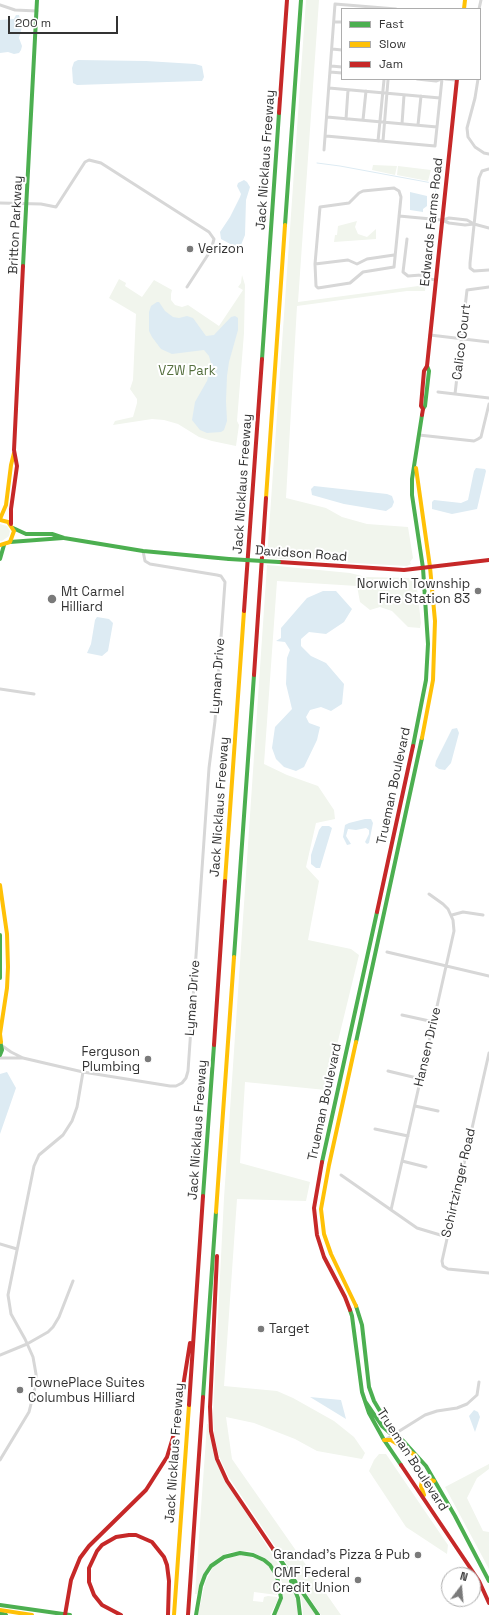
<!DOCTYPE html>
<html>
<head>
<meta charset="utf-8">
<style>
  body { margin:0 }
  #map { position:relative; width:489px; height:1615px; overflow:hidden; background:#fff; font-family:"Space Grotesk",sans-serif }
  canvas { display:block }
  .legend { position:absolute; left:341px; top:8px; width:140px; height:72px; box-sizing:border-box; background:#fff; border:1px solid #adadad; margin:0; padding:5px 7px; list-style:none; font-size:12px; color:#333 }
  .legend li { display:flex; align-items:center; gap:8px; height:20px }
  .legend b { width:20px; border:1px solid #adadad }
  .north { position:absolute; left:441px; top:1567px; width:40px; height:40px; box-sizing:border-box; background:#fff; border:1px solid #adadad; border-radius:50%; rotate:16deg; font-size:11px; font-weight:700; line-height:16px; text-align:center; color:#333 }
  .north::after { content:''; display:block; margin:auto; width:14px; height:18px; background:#7a7a7a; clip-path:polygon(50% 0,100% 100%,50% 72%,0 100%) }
  .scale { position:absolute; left:8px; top:16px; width:110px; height:18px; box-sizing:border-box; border:2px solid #333; border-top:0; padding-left:5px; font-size:12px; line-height:14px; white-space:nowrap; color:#333; -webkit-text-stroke:3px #fff; paint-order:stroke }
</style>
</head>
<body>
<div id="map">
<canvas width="489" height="1615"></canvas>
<ul class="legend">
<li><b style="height:5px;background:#4caf50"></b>Fast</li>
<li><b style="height:5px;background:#ffc107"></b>Slow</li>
<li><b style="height:5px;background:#c62828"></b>Jam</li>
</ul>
<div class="north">N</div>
<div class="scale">200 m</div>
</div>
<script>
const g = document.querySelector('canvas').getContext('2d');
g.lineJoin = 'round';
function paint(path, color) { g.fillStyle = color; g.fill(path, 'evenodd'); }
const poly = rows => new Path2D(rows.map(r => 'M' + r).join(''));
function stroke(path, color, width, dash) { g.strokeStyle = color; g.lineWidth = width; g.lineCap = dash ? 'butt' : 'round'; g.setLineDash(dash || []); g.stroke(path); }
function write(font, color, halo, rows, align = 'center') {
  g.font = font + ' "Space Grotesk",sans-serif'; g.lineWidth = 4; g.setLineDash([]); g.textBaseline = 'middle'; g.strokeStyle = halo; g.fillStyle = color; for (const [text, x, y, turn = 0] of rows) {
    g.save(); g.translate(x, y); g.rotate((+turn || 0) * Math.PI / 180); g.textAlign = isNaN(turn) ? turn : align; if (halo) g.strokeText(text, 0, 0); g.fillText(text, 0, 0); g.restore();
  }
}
paint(poly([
  [306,0,319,0,298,302,426,285,425,291,407,291,297,306,286,498,326,508,342,517,367,524,408,527,413,558,410,562,411,564,407,566,267,558],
  [373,165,397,166,395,175,372,170],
  [398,166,431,170,428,181,397,175],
  [357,221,355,227,358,234,367,237,376,229,376,239,334,242,335,235,337,235,338,226],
  [242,275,245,285,244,333,237,421,239,425,236,446,212,441,199,437,178,424,164,420,152,419,113,425,115,421,133,417,137,403,137,399,130,389,133,380,136,314,109,298,119,279,126,283,125,286,142,297,154,280,172,290,171,294,171,300,175,305,182,307,188,305,219,326,243,290,238,287,241,283],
  [0,524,7,526,10,531,9,536,2,541,0,541],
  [267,565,350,573,366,577,412,578,416,580,421,623,420,628,408,627,392,611,380,607,370,610,360,602,357,586,277,581,264,764,287,775,318,786,334,810,335,819,316,823,306,867,319,881,308,940,351,949,359,955,326,1090,245,1082,240,1163,310,1182,306,1201,237,1199,224,1386,277,1391,293,1398,334,1421,354,1437,365,1453,362,1459,317,1451,295,1439,254,1423,226,1417,232,1459,341,1615,321,1615,228,1476,219,1456,214,1435,213,1414,224,1198],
  [207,1424,208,1424,226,1481,292,1586,297,1598,299,1615,276,1615,283,1587,281,1579,277,1572,265,1558,250,1551,231,1552,221,1556,214,1561,205,1572,197,1594,195,1594],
  [379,1454,386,1454,448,1545,447,1554,406,1527,369,1471,374,1460],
  [489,1464,489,1469,477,1478,467,1498,483,1531,489,1532,489,1569,445,1487],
  [241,1555,255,1558,262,1561,270,1568,277,1582,278,1592,277,1595,254,1592,253,1601,263,1602,264,1597,268,1596,277,1597,278,1600,270,1615,198,1615,205,1583,213,1567,230,1557],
  [297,1587,317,1615,303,1615,302,1602]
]), '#f1f5ed');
paint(poly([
  [16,15,19,15,22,27,19,38,22,46,21,50,19,53,14,54,8,52,0,53,0,20,14,19],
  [78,60,146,61,195,64,202,66,204,77,202,81,198,81,77,85,73,83,72,68,74,62],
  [244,180,247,182,250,187,246,200,245,235,241,245,234,246,221,239,220,232,230,217,240,197,241,194,237,186,238,183],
  [410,192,427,196,427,206,423,209,423,212,410,210],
  [157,302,159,302,165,311,173,317,179,318,187,316,193,318,206,336,214,335,231,317,235,316,238,318,238,330,229,362,227,376,226,401,227,421,224,430,221,432,207,433,200,430,192,420,195,402,207,381,210,371,211,363,209,356,204,350,172,354,161,349,152,337,149,331,149,312,151,306],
  [476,468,485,469,486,471,477,509,452,514,432,509,432,502,434,500,461,503,468,500,474,471],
  [314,486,387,494,392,496,394,502,392,507,386,511,344,504,312,495,311,489],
  [323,591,336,591,352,609,344,622,326,634,309,632,301,639,301,646,311,656,326,663,344,684,342,704,331,711,321,707,310,710,306,717,309,723,320,727,317,740,304,767,296,771,284,767,276,759,272,748,275,727,292,709,286,684,287,658,290,650,285,642,276,641,281,638,281,628,307,598],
  [97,617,109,619,113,623,108,651,102,656,87,653,91,644,95,620],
  [457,728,459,733,451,763,445,770,439,769,435,766,436,761,452,729],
  [365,819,371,819,373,823,369,843,367,844,365,842,369,834,369,830,366,828,356,830,348,829,346,836,351,844,347,845,343,837,345,825,349,823],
  [322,826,329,826,332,828,320,868,316,868,311,864,311,855,319,830],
  [7,1072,16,1088,0,1134,0,1074],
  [310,1397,341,1400,346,1419],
  [474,1410,478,1412,480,1417,475,1432,469,1416]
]), '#ddebf3');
stroke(poly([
  [317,163,340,166,432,183,436,185,435,194]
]), '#ddebf3', 1);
stroke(poly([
  [0,5,15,10,37,11],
  [479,9,481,0],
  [334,22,342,22],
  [332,49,342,50],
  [331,66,342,67],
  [330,72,342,73],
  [417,79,436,81,441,79],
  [445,79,456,80],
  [478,79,475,98,467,128,468,137,475,147,484,153,489,154],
  [329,88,440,98],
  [327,117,437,127],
  [346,119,348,90],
  [363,120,366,91],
  [402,124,404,95],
  [418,125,421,96],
  [326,136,435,146,442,79],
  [378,141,384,80],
  [383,141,388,80],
  [324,150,335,4,396,9],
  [489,169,482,171,479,178,470,263,470,268,474,271,489,270],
  [394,188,399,191,401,197,394,267,363,272,350,283,318,288,316,286,315,264,320,207,349,203,359,193,363,191,394,188],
  [0,203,41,204,56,207,85,162,89,160,101,163,209,232,214,239,211,250,187,287],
  [399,216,442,220,449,223,465,225,474,224],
  [443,220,449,218,467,220,474,224,489,228],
  [407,239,403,272,408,276,421,275,429,279,436,280],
  [315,264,348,260,357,264,367,259,394,255],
  [430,335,489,342],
  [438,392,489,398],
  [455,394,467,290,489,287],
  [419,435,474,441,478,439,481,437,489,404],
  [0,689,34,694],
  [452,915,463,912,483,915],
  [387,952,489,976],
  [402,1015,434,1022],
  [1,1045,11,1052,23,1058,83,1072,170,1086,176,1086,182,1083,186,1078,188,1071,209,768,215,721,225,582,221,576,217,575,150,564,145,561,143,551],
  [489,1053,442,1261,443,1266,448,1269,489,1273],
  [0,1058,23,1058],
  [388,1071,421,1079],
  [415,1106,438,1111],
  [375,1129,408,1136],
  [402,1161,426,1167],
  [341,1175,417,1228,447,1237],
  [391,1210,454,931,453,920,448,909,443,904,429,894],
  [0,1244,17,1249],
  [0,1355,27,1344,48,1332,53,1327,59,1317,73,1281],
  [385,1440,425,1415,437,1411,457,1408,467,1404,477,1395,479,1382],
  [0,1460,29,1412,36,1384,36,1374,33,1357,25,1339,11,1314,8,1295,34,1166,39,1155,63,1135,72,1121,77,1107,83,1072]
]), '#d7d7d7', 3);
stroke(poly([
  [285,225,301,0],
  [23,266,37,0],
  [262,359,279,113],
  [423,409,425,406,429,371,427,366],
  [13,528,26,534,52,534,64,538,143,551,229,559],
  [10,542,63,538],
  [0,559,4,545],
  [413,746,426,680,428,644,423,568,412,495,412,479,422,415],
  [0,935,0,978],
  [234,957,254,675],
  [0,1041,2,1050,0,1055],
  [356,1042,422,738],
  [322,1162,377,912],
  [203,1196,214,1045],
  [356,1306,362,1325,369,1387,374,1401,387,1423,426,1466,455,1516,489,1581],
  [350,1310,352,1316,362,1392,369,1413,384,1440,401,1465],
  [203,1397,216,1212],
  [365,1401,382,1426,390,1433,396,1434],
  [273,1549,318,1615],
  [291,1581,298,1598,300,1615],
  [0,1605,70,1615],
  [0,1613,6,1615],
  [196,1615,201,1586,205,1575,211,1566,224,1557,240,1553,253,1555,264,1560,270,1565,277,1576,281,1598,274,1615]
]), '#4caf50', 4);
stroke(poly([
  [464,9,465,0],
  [416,468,430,567,435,621,433,680,422,738],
  [266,498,285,225],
  [0,519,6,505,11,465,14,453],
  [0,520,8,522,14,531,10,542,0,545],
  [225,881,244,611],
  [0,885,7,934,8,967,7,988,0,1034,1,1042],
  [356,1042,329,1165,321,1209,324,1234,331,1254,356,1306],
  [216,1212,234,957],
  [384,1440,391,1440,415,1455],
  [424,1495,421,1486,422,1481,427,1479,434,1481],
  [0,1610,32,1615],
  [174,1615,189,1405]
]), '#ffc107', 4);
stroke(poly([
  [279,113,287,0],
  [422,415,423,409,421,406,424,371,427,366,457,79],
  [11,524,11,509,17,466,14,450,23,266],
  [279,562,404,570,489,560],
  [244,611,262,359],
  [254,675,266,498],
  [377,912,413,746],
  [214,1045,225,881],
  [322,1162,314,1208,317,1235,324,1257,345,1297,350,1310],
  [217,1256,210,1407,211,1431,217,1459,227,1481,273,1549],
  [189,1405,203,1196],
  [401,1465,479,1581,489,1603],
  [65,1615,71,1580,80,1558,89,1546,146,1490,167,1457,177,1424,190,1343],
  [121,1615,102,1605,94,1595,89,1582,89,1568,97,1551,102,1545,116,1537,129,1535,136,1535,152,1542,164,1557,167,1565,169,1581,168,1615],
  [188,1615,203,1397]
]), '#c62828', 4);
stroke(poly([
  [229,559,279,562]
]), '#4caf50', 4);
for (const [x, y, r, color] of [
  [190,249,4,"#7a7a7a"],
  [478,591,4,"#7a7a7a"],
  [52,599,5,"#7a7a7a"],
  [148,1059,4,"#7a7a7a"],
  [261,1329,4,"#7a7a7a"],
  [20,1390,4,"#7a7a7a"],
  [418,1555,4,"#7a7a7a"],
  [358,1580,4,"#7a7a7a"]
]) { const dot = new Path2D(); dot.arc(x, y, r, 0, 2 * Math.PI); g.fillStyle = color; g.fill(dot); stroke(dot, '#fff', 1.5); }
write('13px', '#333', '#fff', [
  ["Jack Nicklaus Freeway",266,160,-86],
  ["Edwards Farms Road",432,222,-84],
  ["Britton Parkway",16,225,-87],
  ["Calico Court",462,342,-83],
  ["Jack Nicklaus Freeway",243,484,-86],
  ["Davidson Road",301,554,4],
  ["Lyman Drive",218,676,-86],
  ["Trueman Boulevard",394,786,-78],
  ["Jack Nicklaus Freeway",220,807,-86],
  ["Lyman Drive",193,998,-86],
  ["Hansen Drive",428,1047,-77],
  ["Trueman Boulevard",325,1102,-78],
  ["Jack Nicklaus Freeway",198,1130,-86],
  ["Schirtzinger Road",459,1183,-77],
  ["Jack Nicklaus Freeway",175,1453,-86],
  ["Trueman Boulevard",412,1460,57]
]);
write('13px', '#333', '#fff', [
  ["Verizon",198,249],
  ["Norwich Township",470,584,"right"],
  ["Fire Station 83",470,599,"right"],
  ["Mt Carmel",61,592],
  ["Hilliard",61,607],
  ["Ferguson",140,1052,"right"],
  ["Plumbing",140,1067,"right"],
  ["Target",269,1329],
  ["TownePlace Suites",28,1383],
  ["Columbus Hilliard",28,1398],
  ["Grandad's Pizza & Pub",410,1555,"right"],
  ["CMF Federal",350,1573,"right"],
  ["Credit Union",350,1588,"right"]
], 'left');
write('13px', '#56703f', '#fff', [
  ["VZW Park",187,371]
]);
</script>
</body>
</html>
